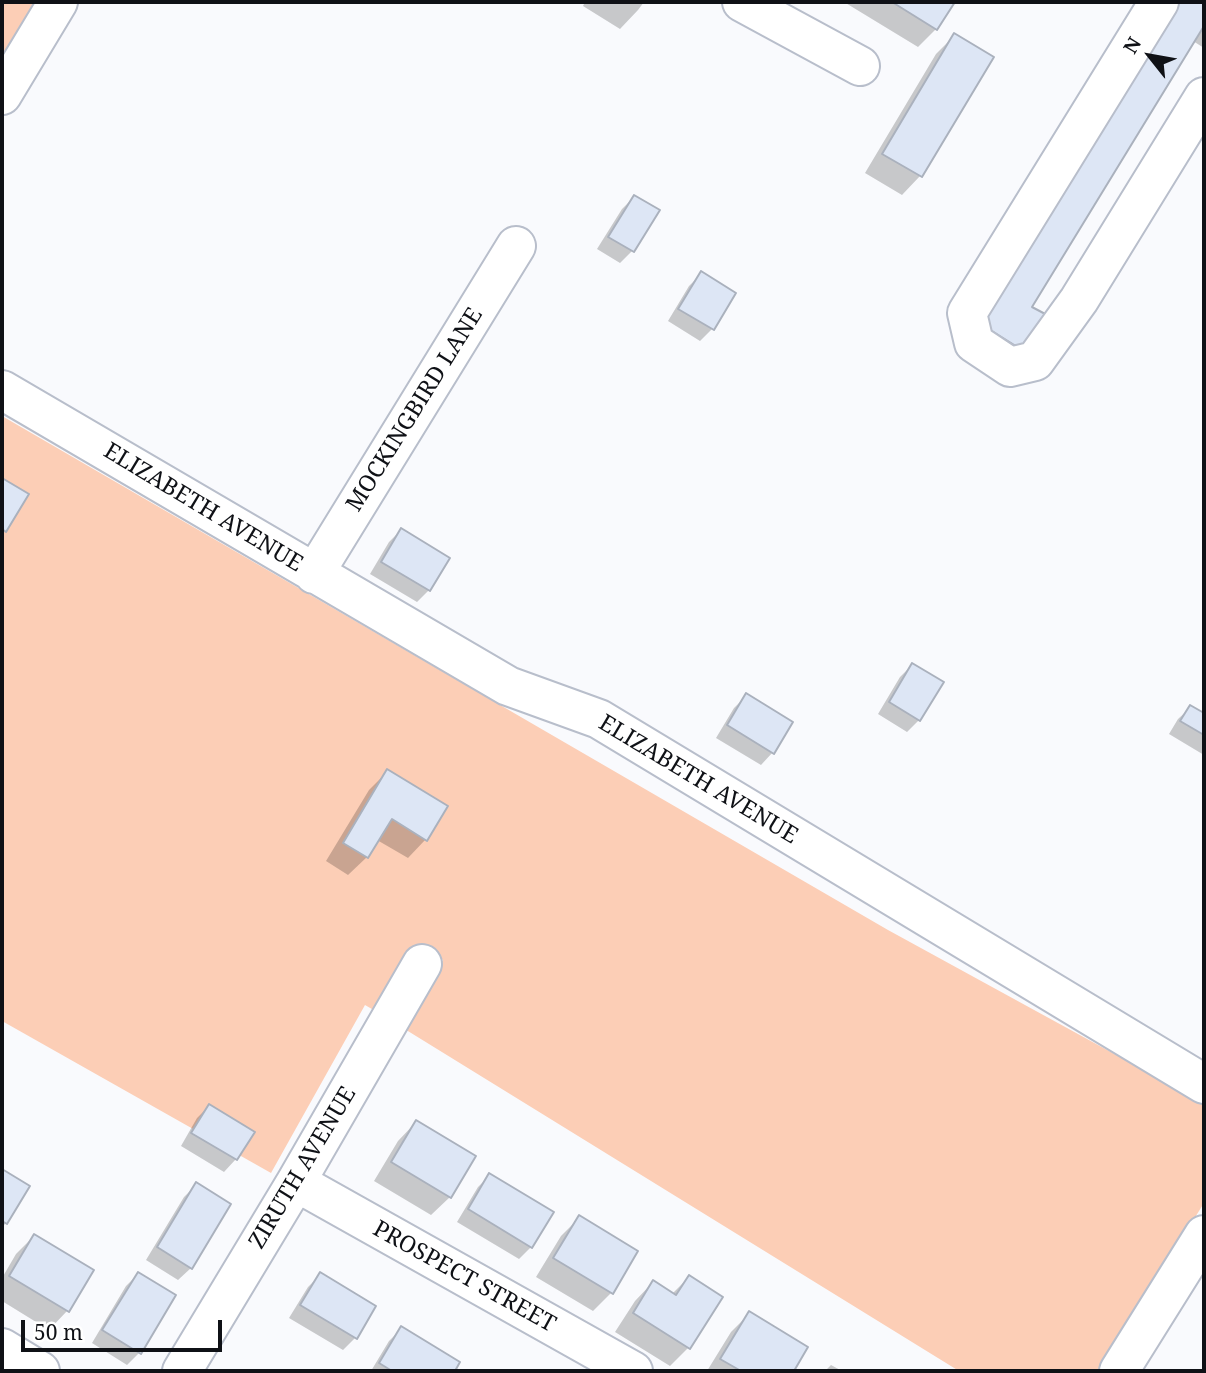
<!DOCTYPE html>
<html>
<head>
<meta charset="utf-8">
<style>
  body { margin:0 }
  #map { position:relative; width:1206px; height:1373px; overflow:hidden; background:#f9fafd; font-family:"Noto Serif",serif }
  canvas { display:block }
  .frame { position:absolute; inset:0; border:4px solid #0f1116; pointer-events:none }
  .north { position:absolute; left:1115px; top:21px; width:70px; height:70px; -webkit-text-stroke:5px #fff; paint-order:stroke; rotate:301deg; font-size:19px; font-weight:700; line-height:28px; text-align:center; color:#0f1116 }
  .north::after { content:''; display:block; margin:auto; width:24px; height:32px; background:#0f1116; clip-path:polygon(50% 0,100% 100%,50% 72%,0 100%) }
  .scale { position:absolute; left:21px; top:1320px; width:201px; height:32px; box-sizing:border-box; border:4px solid #0f1116; border-top:0; padding-left:9px; font-size:21px; line-height:24px; white-space:nowrap; color:#0f1116; -webkit-text-stroke:5px #fff; paint-order:stroke }
</style>
</head>
<body>
<div id="map">
<canvas width="1206" height="1373"></canvas>
<div class="frame"></div>
<div class="north">N</div>
<div class="scale">50 m</div>
</div>
<script>
const g = document.querySelector('canvas').getContext('2d');
g.lineJoin = 'round';
function paint(path, color) { g.fillStyle = color; g.fill(path, 'evenodd'); }
const poly = rows => new Path2D(rows.map(r => 'M' + r).join(''));
function stroke(path, color, width, dash) { g.strokeStyle = color; g.lineWidth = width; g.lineCap = dash ? 'butt' : 'round'; g.setLineDash(dash || []); g.stroke(path); }
function write(font, color, halo, rows, align = 'center') {
  g.font = font + ' "Noto Serif",serif'; g.lineWidth = 7; g.setLineDash([]); g.textBaseline = 'middle'; g.strokeStyle = halo; g.fillStyle = color; for (const [text, x, y, turn = 0] of rows) {
    g.save(); g.translate(x, y); g.rotate((+turn || 0) * Math.PI / 180); g.textAlign = isNaN(turn) ? turn : align; if (halo) g.strokeText(text, 0, 0); g.fillText(text, 0, 0); g.restore();
  }
}
paint(poly([
  [2,2,40,2,2,62],
  [2,416,888,930,1204,1103,1204,1203,1099,1371,959,1371,403,1028,443,960,416,945,377,1012,365,1005,271,1173,2,1021]
]), '#fcceb6');
paint(poly([
  [585,2,644,2,638,10,620,29,583,6],
  [844,2,953,2,936,29,918,47],
  [1169,2,1204,2,1204,48,1193,41,1030,307,1025,352,956,348],
  [954,36,991,58,920,176,902,195,865,173,936,54],
  [634,197,657,211,632,251,620,263,597,249,622,209],
  [701,274,712,329,700,341,668,321,689,286],
  [401,530,429,590,417,602,370,574,389,542],
  [912,665,919,720,907,732,878,714,900,677],
  [746,696,773,752,761,765,716,738,734,708],
  [1191,707,1204,715,1204,755,1169,734,1178,719],
  [387,772,426,839,408,858,377,840,367,857,348,875,326,861,369,790],
  [209,1106,252,1132,236,1159,224,1172,181,1146,197,1118],
  [416,1122,450,1197,431,1215,374,1181,398,1141],
  [2,1171,28,1187,6,1223,2,1227],
  [490,1175,531,1247,519,1259,457,1222,478,1187],
  [196,1185,191,1268,178,1280,146,1260,184,1197],
  [579,1218,611,1293,593,1311,536,1277,561,1236],
  [34,1236,92,1270,67,1311,49,1330,2,1301,2,1278,16,1254],
  [138,1274,140,1352,127,1365,92,1343,126,1286],
  [320,1275,374,1307,355,1338,343,1350,289,1318,308,1287],
  [689,1277,688,1348,670,1366,615,1332,635,1301,653,1282,672,1294],
  [749,1314,806,1348,792,1371,707,1371,731,1332],
  [401,1329,458,1362,453,1371,371,1371,389,1341],
  [831,1365,842,1371,825,1371]
]), '#0003');
const building = poly([
  [892,2,955,2,937,30,892,2],
  [1177,2,1204,2,1204,26,1032,307,1049,316,1027,353,979,323,1177,2],
  [954,33,994,57,922,177,882,154,954,33],
  [634,195,660,210,634,252,608,237,634,195],
  [701,271,736,293,714,330,678,309,701,271],
  [2,478,29,494,6,532,2,529,2,478],
  [401,528,450,558,430,591,381,562,401,528],
  [912,663,944,682,920,721,889,702,912,663],
  [746,693,793,722,774,754,727,725,746,693],
  [1190,705,1204,713,1204,735,1180,721,1190,705],
  [387,769,448,806,427,841,392,819,368,858,343,843,387,769],
  [209,1104,255,1132,237,1160,191,1133,209,1104],
  [416,1120,476,1156,451,1198,391,1162,416,1120],
  [2,1169,30,1186,7,1224,2,1221,2,1169],
  [489,1173,554,1212,532,1248,468,1209,489,1173],
  [196,1182,231,1204,192,1269,157,1247,196,1182],
  [579,1215,638,1251,613,1294,553,1258,579,1215],
  [34,1234,94,1270,69,1312,9,1276,34,1234],
  [138,1272,176,1295,141,1354,102,1330,138,1272],
  [320,1272,376,1306,357,1339,300,1305,320,1272],
  [689,1275,723,1297,690,1349,633,1313,653,1280,676,1295,689,1275],
  [749,1311,808,1347,794,1371,741,1371,720,1359,749,1311],
  [401,1326,460,1362,455,1371,392,1371,379,1363,401,1326]
]);
paint(building, '#dde6f5');
stroke(building, '#aab1bd', 2);
const minor = poly([
  [742,2,860,66],
  [1159,2,967,313,974,343,1010,367,1035,361,1079,300,1204,97],
  [2,95,58,2],
  [2,390,508,686,599,719,1204,1084],
  [314,574,516,246],
  [296,1182,633,1371],
  [2,1348,40,1371],
  [182,1371,296,1182,422,964],
  [1119,1371,1204,1235]
]);
stroke(minor, '#b8becb', 42);
stroke(minor, '#fff', 38);
write('23px', '#0f1116', '#fff', [
  ["MOCKINGBIRD LANE",415,410,-58],
  ["ELIZABETH AVENUE",203,508,31],
  ["ELIZABETH AVENUE",698,780,31],
  ["ZIRUTH AVENUE",303,1168,-59],
  ["PROSPECT STREET",464,1277,29]
]);
</script>
</body>
</html>
